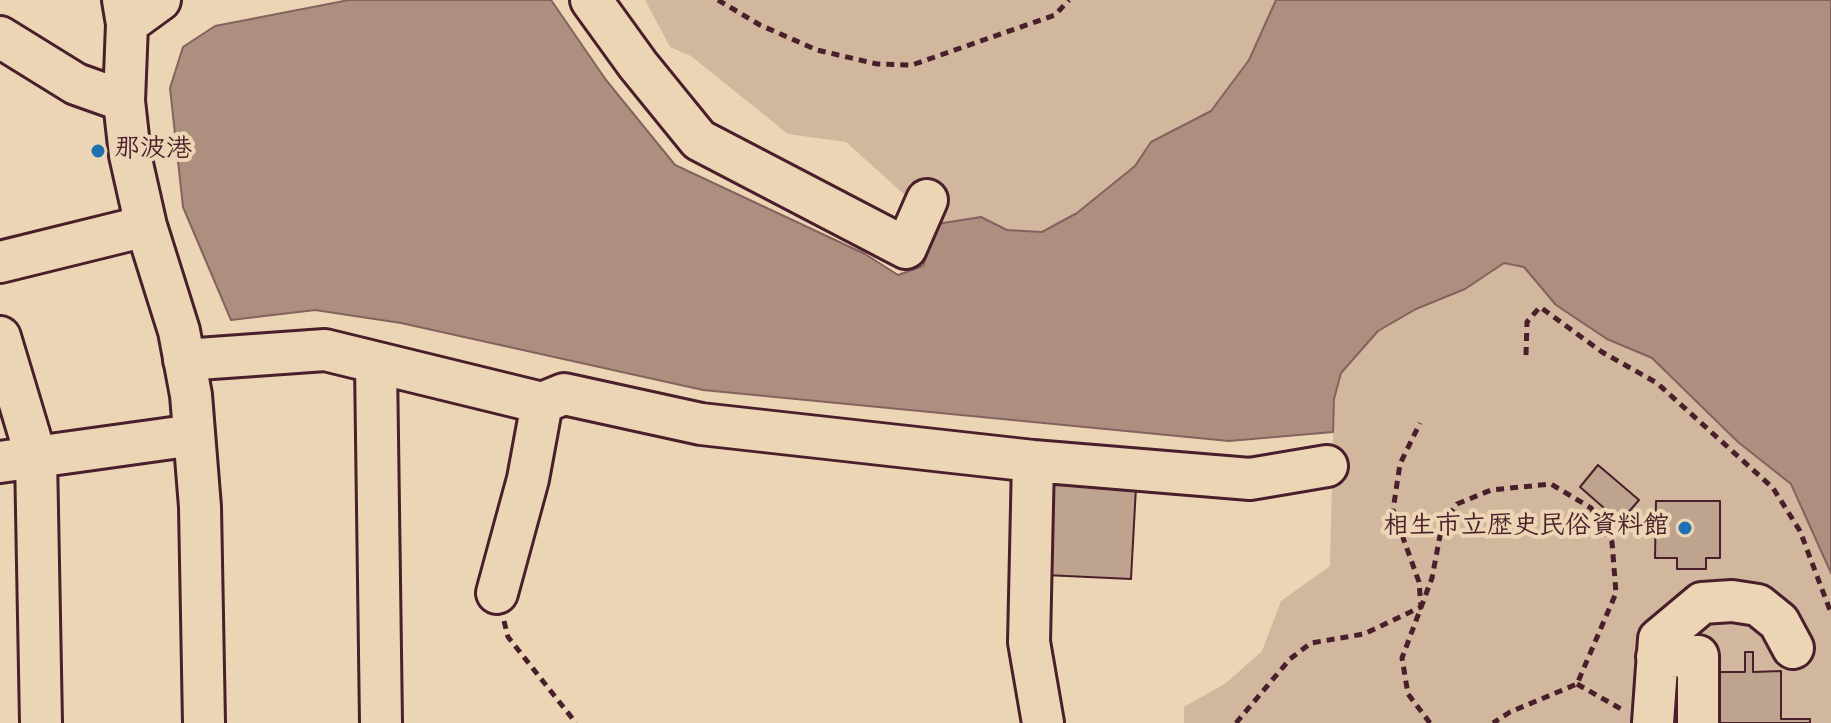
<!DOCTYPE html>
<html>
<head>
<meta charset="utf-8">
<style>
  body { margin:0 }
  canvas { display:block; background:#ebd5b4 }
</style>
</head>
<body>
<canvas width="1831" height="723"></canvas>
<script>
const g = document.querySelector('canvas').getContext('2d');
g.lineJoin = 'round';
function paint(path, color) { g.fillStyle = color; g.fill(path, 'evenodd'); }
const poly = rows => new Path2D(rows.map(r => 'M' + r).join(''));
function stroke(path, color, width, dash) { g.strokeStyle = color; g.lineWidth = width; g.lineCap = dash ? 'butt' : 'round'; g.setLineDash(dash || []); g.stroke(path); }
function write(font, color, halo, rows, align = 'center') {
  g.font = font + ' Mynerve,"Klee One",sans-serif'; g.lineWidth = 8; g.setLineDash([]); g.textBaseline = 'middle'; g.strokeStyle = halo; g.fillStyle = color; for (const [text, x, y, turn = 0] of rows) {
    g.save(); g.translate(x, y); g.rotate((+turn || 0) * Math.PI / 180); g.textAlign = isNaN(turn) ? turn : align; if (halo) g.strokeText(text, 0, 0); g.fillText(text, 0, 0); g.restore();
  }
}
paint(poly([
  [645,0,1276,0,1249,60,1211,111,1151,142,1135,166,1077,213,1043,232,1007,230,981,217,937,224,846,142,788,134,691,56,670,47],
  [1504,263,1524,267,1556,305,1607,339,1652,358,1738,442,1791,484,1831,573,1831,723,1184,723,1184,707,1226,683,1262,651,1281,601,1330,566,1334,399,1341,373,1378,331,1416,309,1465,289]
]), '#d0b79e');
const water = poly([
  [349,0,551,0,606,80,675,165,865,254,898,275,923,266,937,224,981,217,1007,230,1042,232,1077,213,1135,166,1151,142,1211,111,1249,60,1276,0,1831,0,1831,573,1791,484,1738,442,1652,358,1607,339,1556,305,1524,267,1504,263,1465,289,1416,309,1378,331,1341,373,1334,399,1333,432,1229,441,703,390,401,323,315,310,231,320,183,207,170,88,183,47,215,26,349,0]
]);
paint(water, '#ad8f80');
stroke(water, '#85625e', 2);
const building = poly([
  [1598,465,1639,500,1620,522,1580,487,1598,465],
  [1049,483,1136,487,1131,579,1045,575,1049,483],
  [1656,501,1720,501,1720,558,1706,558,1706,569,1677,569,1677,558,1655,558,1656,501],
  [1745,652,1753,652,1753,672,1781,671,1781,719,1810,719,1810,723,1717,723,1717,672,1745,672,1745,652]
]);
paint(building, '#bea38e');
stroke(building, '#4a1f2b', 2);
const minor = poly([
  [123,0,127,24,124,101,130,155,146,226,179,331,191,395,200,507,204,723],
  [591,0,638,65,699,140,906,248,927,200],
  [127,24,160,0],
  [0,37,76,84,124,101],
  [0,262,146,226],
  [0,337,36,457,41,723],
  [184,360,325,350,542,403,528,479,497,593],
  [376,365,381,723],
  [542,403,564,394,701,424,1033,461,1250,479,1327,466],
  [1033,461,1029,642,1043,723],
  [0,462,194,435],
  [1657,657,1698,656,1698,723],
  [1653,723,1659,639,1702,603,1732,601,1758,605,1779,622,1793,648]
]);
stroke(minor, '#4a1f2b', 46);
stroke(poly([
  [718,0,760,25,817,50,877,64,912,65,1055,15,1069,0],
  [1526,355,1527,322,1540,307,1602,352,1657,383,1773,488,1800,531,1831,613],
  [504,621,508,637,576,723],
  [1577,684,1621,709],
  [1236,723,1290,659,1311,643,1364,634,1421,607,1419,582,1393,510,1400,464,1420,423],
  [1430,723,1408,694,1402,658,1432,578,1442,525,1457,504,1491,490,1551,484,1591,508,1612,542,1616,593,1577,684,1510,712,1493,723]
]), '#4a1f2b', 5, [8, 6]);
stroke(minor, '#ebd5b4', 40);
for (const [x, y, r, color] of [
  [98,151,8,"#1f6fb2"],
  [1685,528,8,"#1f6fb2"]
]) { const dot = new Path2D(); dot.arc(x, y, r, 0, 2 * Math.PI); g.fillStyle = color; g.fill(dot); stroke(dot, '#ebd5b4', 3); }
write('bold 26px', '#4a1f2b', '#ebd5b4', [
  ["那波港",114,151],
  ["相生市立歴史民俗資料館",1669,528,"right"]
], 'left');
</script>
</body>
</html>
